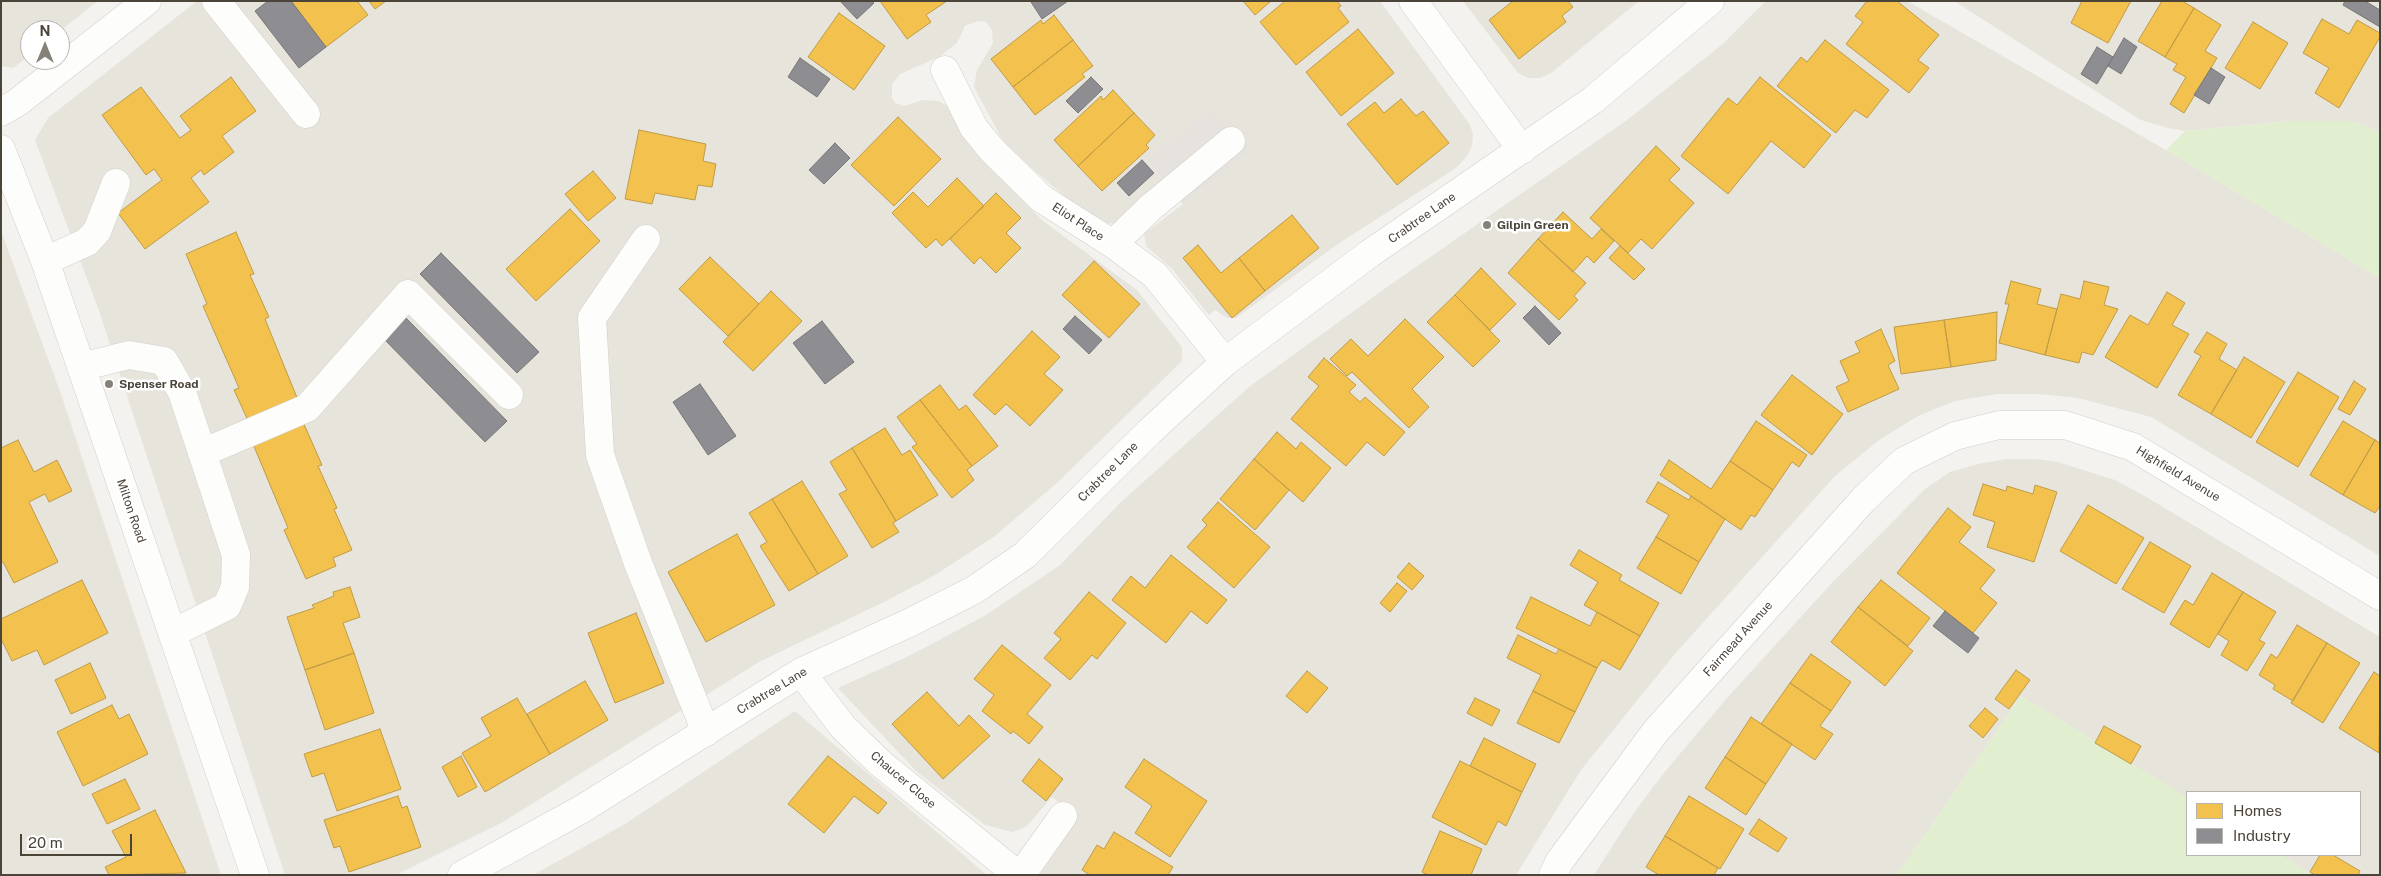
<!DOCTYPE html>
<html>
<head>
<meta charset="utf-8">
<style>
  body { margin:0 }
  #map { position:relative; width:2381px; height:876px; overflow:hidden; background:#f4f2ee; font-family:"Public Sans",sans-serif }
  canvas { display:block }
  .frame { position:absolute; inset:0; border:2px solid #4b4439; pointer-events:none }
  .legend { position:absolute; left:2186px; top:791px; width:175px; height:65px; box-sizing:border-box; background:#fff; border:1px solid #b7b4b0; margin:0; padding:6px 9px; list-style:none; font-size:15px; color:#4b4439 }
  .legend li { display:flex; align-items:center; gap:10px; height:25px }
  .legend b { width:25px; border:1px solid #b7b4b0 }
  .north { position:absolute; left:20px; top:20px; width:50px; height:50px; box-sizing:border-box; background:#fff; border:1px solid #b7b4b0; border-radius:50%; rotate:0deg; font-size:14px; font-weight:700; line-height:20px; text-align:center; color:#4b4439 }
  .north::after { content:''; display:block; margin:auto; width:18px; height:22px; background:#868178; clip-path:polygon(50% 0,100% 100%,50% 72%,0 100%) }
  .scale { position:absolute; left:20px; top:834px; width:112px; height:22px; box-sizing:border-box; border:2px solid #4b4439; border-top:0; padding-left:6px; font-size:15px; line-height:18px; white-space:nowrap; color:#4b4439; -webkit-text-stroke:4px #fff; paint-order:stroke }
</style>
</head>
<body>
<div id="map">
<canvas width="2381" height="876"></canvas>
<div class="frame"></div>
<ul class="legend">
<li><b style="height:14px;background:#f2c14e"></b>Homes</li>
<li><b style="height:14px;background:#8d8d92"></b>Industry</li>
</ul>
<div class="north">N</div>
<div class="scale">20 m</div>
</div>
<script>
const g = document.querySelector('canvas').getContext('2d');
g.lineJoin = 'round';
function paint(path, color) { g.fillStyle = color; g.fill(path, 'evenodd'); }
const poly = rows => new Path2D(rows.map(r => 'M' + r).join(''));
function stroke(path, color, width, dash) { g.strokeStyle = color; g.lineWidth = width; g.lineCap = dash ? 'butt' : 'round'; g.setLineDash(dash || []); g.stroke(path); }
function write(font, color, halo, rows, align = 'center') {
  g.font = font + ' "Public Sans",sans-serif'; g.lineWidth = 5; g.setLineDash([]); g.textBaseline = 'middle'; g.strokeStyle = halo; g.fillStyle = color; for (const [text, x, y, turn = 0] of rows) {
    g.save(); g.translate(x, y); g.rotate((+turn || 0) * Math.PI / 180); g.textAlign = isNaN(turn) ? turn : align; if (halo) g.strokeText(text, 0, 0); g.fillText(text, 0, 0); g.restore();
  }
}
paint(poly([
  [1,1,98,1,60,31,30,30,30,55,13,68,1,66],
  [197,1,1380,1,1470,125,1473,134,1472,146,1467,156,1456,168,1338,244,1236,318,1227,318,1215,310,1209,315,1172,269,1146,246,1144,234,1253,150,1146,160,1165,183,1116,223,1106,224,1079,209,1005,145,974,87,977,70,993,43,992,30,986,22,978,21,965,26,957,43,939,57,900,74,892,84,892,98,895,103,904,106,923,100,939,101,952,109,977,155,1043,221,1137,290,1182,347,1182,361,1058,482,995,536,935,575,886,601,759,662,503,822,396,875,285,875,99,311,35,140,48,118],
  [1463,1,1639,1,1551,73,1540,78,1528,78,1518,73],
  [1766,1,1907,1,2166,150,2380,278,2380,556,2151,417,2078,398,2038,394,1997,394,1955,401,1918,416,1879,440,1835,476,1674,655,1581,770,1516,875,1039,875,1078,818,1052,797,1027,826,1013,832,985,825,916,771,838,688,911,655,986,615,1060,565,1120,503,1249,387,1380,292,1627,120,1724,43],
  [1954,1,2380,1,2380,132,2351,121,2291,121,2185,131,2168,128,2141,120],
  [1,231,61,394,221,875,1,875],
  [2006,459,2035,459,2058,462,2115,480,2143,495,2380,637,2380,875,2313,875,2280,855,2360,855,2360,792,2187,792,2187,798,2021,696,1897,875,1594,875,1633,814,1663,774,1727,698,1829,586,1925,489,1950,472,1978,464],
  [795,711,987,875,533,875,625,824]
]), '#e7e4dc');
paint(poly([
  [2291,121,2351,121,2380,132,2380,278,2166,150,2185,131],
  [2021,696,2187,797,2187,855,2281,855,2313,875,1897,875]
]), '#e1eecf');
paint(poly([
  [1210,112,1253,150,1183,204,1146,160]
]), '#e6e3df');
const homes = poly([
  [291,1,357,1,368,15,326,47,291,1],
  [369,1,386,1,375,9,369,1],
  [880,1,947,1,926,15,931,22,907,39,880,1],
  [1243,1,1271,1,1255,15,1243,1],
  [1285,1,1337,1,1341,6,1338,8,1349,22,1296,65,1260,22,1285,1],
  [1513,1,1568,1,1573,7,1562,16,1566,22,1519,59,1489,20,1513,1],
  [1867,1,1897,1,1939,35,1918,60,1929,68,1909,93,1846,44,1863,22,1855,16,1867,1],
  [2082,1,2131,1,2108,43,2071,23,2082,1],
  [2162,1,2182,1,2194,8,2165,57,2138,41,2162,1],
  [2194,8,2221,25,2205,51,2217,58,2184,113,2170,104,2186,77,2173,70,2177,64,2165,57,2194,8],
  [839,13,885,46,854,90,808,57,839,13],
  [1054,15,1073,40,1013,87,991,59,1041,20,1043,24,1054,15],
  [2322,19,2349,34,2357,20,2380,33,2380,37,2339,108,2315,93,2329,68,2303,53,2322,19],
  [2253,22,2288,43,2260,89,2225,68,2253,22],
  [1358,29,1394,73,1341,116,1306,72,1358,29],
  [1073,40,1093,66,1082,74,1085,77,1035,115,1013,87,1073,40],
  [1825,40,1889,90,1867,118,1855,110,1836,133,1777,86,1801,57,1807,62,1825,40],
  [231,77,256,111,222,136,234,152,204,175,201,170,191,178,209,202,145,249,118,213,162,180,154,169,146,175,102,115,141,87,180,138,191,130,180,116,231,77],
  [1760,77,1831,135,1804,168,1771,141,1728,194,1681,156,1728,98,1737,105,1760,77],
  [1113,90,1134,113,1078,166,1054,140,1101,96,1103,100,1113,90],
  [1401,99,1416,116,1423,111,1449,143,1397,185,1347,124,1375,102,1384,113,1401,99],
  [1134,113,1155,135,1146,145,1149,148,1102,191,1078,166,1134,113],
  [898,117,941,159,894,206,851,165,898,117],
  [639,130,706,144,703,161,716,164,712,187,698,185,695,200,655,193,652,204,625,199,639,130],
  [1656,146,1680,169,1669,180,1694,203,1652,249,1641,239,1628,253,1590,218,1656,146],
  [593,171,616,198,588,221,565,194,593,171],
  [957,178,984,206,942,246,936,239,926,248,892,213,913,192,928,207,957,178],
  [996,193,1021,218,1006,233,1021,248,996,273,980,257,974,264,950,239,996,193],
  [570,209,600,241,536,301,506,269,570,209],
  [1563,212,1592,239,1601,229,1614,241,1594,263,1587,256,1573,272,1538,239,1563,212],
  [1292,215,1319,248,1265,291,1239,258,1292,215],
  [236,232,254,274,250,275,269,317,265,319,300,405,251,427,234,390,239,388,203,306,207,304,186,254,236,232],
  [1538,239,1586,283,1574,296,1578,300,1559,320,1508,273,1538,239],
  [1198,245,1221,273,1239,258,1265,291,1232,318,1183,258,1198,245],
  [1620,246,1645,269,1634,280,1609,258,1620,246],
  [710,257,759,304,728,336,679,289,710,257],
  [1094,261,1140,304,1109,338,1062,295,1094,261],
  [1481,268,1516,304,1490,330,1455,295,1481,268],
  [2011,281,2041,289,2037,304,2057,309,2045,355,1999,343,2009,304,2005,304,2011,281],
  [2084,281,2109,287,2104,305,2118,309,2093,355,2082,352,2079,363,2045,355,2061,294,2080,299,2084,281],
  [771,291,802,321,753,371,723,342,771,291],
  [2167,292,2185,303,2172,325,2189,334,2157,388,2105,357,2130,315,2148,325,2167,292],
  [1455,295,1500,341,1473,367,1427,322,1455,295],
  [1997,312,1996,360,1951,367,1944,320,1997,312],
  [1405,319,1444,357,1412,389,1429,407,1409,428,1352,372,1347,376,1330,359,1351,339,1368,356,1405,319],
  [1944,320,1951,367,1901,374,1894,327,1944,320],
  [1881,329,1895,361,1888,365,1899,389,1848,412,1836,387,1849,381,1840,361,1860,352,1855,342,1881,329],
  [1032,331,1060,357,1044,374,1063,390,1030,426,1006,404,995,415,973,395,1032,331],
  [2207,332,2227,344,2219,359,2237,370,2211,414,2178,395,2201,356,2194,352,2207,332],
  [2244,357,2285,382,2251,438,2211,414,2244,357],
  [1324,358,1356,385,1349,392,1360,402,1365,397,1405,432,1384,456,1367,442,1346,466,1291,419,1319,386,1308,377,1324,358],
  [2298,372,2339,397,2298,467,2256,442,2298,372],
  [1792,375,1843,414,1812,455,1761,415,1792,375],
  [2354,381,2366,389,2350,415,2338,409,2354,381],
  [940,385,959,410,966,405,998,446,972,466,920,400,940,385],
  [920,400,972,466,967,470,974,480,952,498,912,447,917,444,897,417,920,400],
  [1756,421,1807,455,1799,467,1792,462,1773,490,1730,461,1756,421],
  [2343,421,2375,440,2343,495,2310,475,2343,421],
  [303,422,322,465,318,466,337,508,334,509,352,550,333,558,336,566,306,579,284,530,288,528,253,444,303,422],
  [885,428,902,455,910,450,938,495,896,521,852,448,885,428],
  [1277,432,1296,449,1301,442,1331,468,1303,502,1254,459,1277,432],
  [18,440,34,472,57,460,72,491,49,502,45,494,29,502,58,562,14,583,3,562,1,562,1,448,18,440],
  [2375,440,2380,443,2380,506,2375,513,2343,495,2375,440],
  [852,448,896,521,893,523,899,532,872,548,839,494,847,490,830,462,852,448],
  [1254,459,1289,490,1255,530,1220,499,1254,459],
  [1669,460,1711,489,1730,461,1773,490,1755,517,1751,515,1741,530,1660,475,1669,460],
  [802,481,848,556,818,574,772,499,802,481],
  [1658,482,1689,500,1691,496,1725,519,1699,562,1656,537,1669,515,1646,502,1658,482],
  [1983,484,2006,491,2007,486,2033,494,2035,485,2057,492,2034,562,1987,547,1995,522,1973,515,1983,484],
  [772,499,818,574,789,591,760,546,767,542,749,513,772,499],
  [1218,502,1270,547,1234,588,1187,547,1207,525,1202,520,1218,502],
  [2088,505,2144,538,2116,584,2060,551,2088,505],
  [1948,508,1971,527,1959,542,1995,570,1980,589,1997,603,1973,633,1897,573,1948,508],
  [737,534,775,605,706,642,668,572,737,534],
  [1656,537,1699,562,1681,594,1637,568,1656,537],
  [2150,542,2191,566,2164,613,2122,589,2150,542],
  [1579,550,1622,575,1619,580,1659,603,1640,636,1584,605,1598,582,1570,565,1579,550],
  [1171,555,1227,600,1207,624,1191,611,1166,643,1112,600,1131,576,1145,588,1171,555],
  [1409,563,1424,576,1412,590,1397,577,1409,563],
  [2212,573,2243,592,2209,648,2170,624,2185,600,2193,605,2212,573],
  [82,580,108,633,44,665,37,650,12,661,1,639,1,619,82,580],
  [1881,580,1930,618,1908,646,1858,607,1881,580],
  [1397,583,1407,591,1390,612,1380,603,1397,583],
  [350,587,360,617,343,623,354,653,305,670,287,617,314,608,312,605,334,596,333,592,350,587],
  [1089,592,1126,623,1097,659,1092,655,1070,680,1044,658,1061,639,1054,633,1089,592],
  [2243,592,2276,612,2259,640,2265,643,2247,671,2221,655,2229,641,2218,634,2243,592],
  [1531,597,1590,626,1597,612,1640,636,1620,670,1602,660,1597,668,1516,628,1531,597],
  [1858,607,1913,651,1885,686,1831,642,1858,607],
  [636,613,664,683,615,703,588,633,636,613],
  [2297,625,2327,643,2293,701,2273,689,2275,685,2259,675,2271,654,2277,658,2297,625],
  [1518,635,1556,654,1559,649,1597,668,1575,712,1533,691,1541,675,1507,658,1518,635],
  [2327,643,2360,663,2323,723,2291,703,2327,643],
  [1002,645,1051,685,1027,714,1043,727,1029,744,1013,731,1011,734,982,711,994,695,974,679,1002,645],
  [354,653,374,713,325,730,305,670,354,653],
  [1811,654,1851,682,1831,711,1790,683,1811,654],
  [90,663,106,698,71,714,55,680,90,663],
  [2016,670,2030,680,2009,709,1995,699,2016,670],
  [1307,671,1328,688,1307,713,1286,696,1307,671],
  [2374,672,2380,676,2379,753,2339,728,2374,672],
  [585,681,608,720,550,754,527,714,585,681],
  [1790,683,1831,711,1820,726,1833,734,1815,760,1761,724,1790,683],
  [1533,691,1575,712,1559,743,1517,723,1533,691],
  [927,692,959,726,969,715,990,736,943,779,892,724,927,692],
  [517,698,550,754,485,792,462,753,491,736,481,718,517,698],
  [1475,698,1500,710,1492,726,1467,713,1475,698],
  [112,705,119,719,129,714,148,754,83,786,57,732,112,705],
  [1985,708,1998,719,1983,738,1969,726,1985,708],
  [1751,717,1792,744,1766,784,1725,757,1751,717],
  [2104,726,2141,746,2131,764,2095,743,2104,726],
  [380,729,401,789,337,811,324,773,312,777,304,754,380,729],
  [1484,738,1536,764,1522,792,1470,766,1484,738],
  [461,756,477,787,458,797,442,767,461,756],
  [828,756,887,803,878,814,854,796,824,833,788,804,828,756],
  [1725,757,1766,784,1746,815,1705,788,1725,757],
  [1039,759,1063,779,1046,801,1022,781,1039,759],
  [1144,759,1207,801,1170,857,1135,833,1152,806,1125,787,1144,759],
  [1460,761,1522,792,1506,826,1498,821,1486,845,1432,817,1460,761],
  [125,779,140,809,107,824,92,794,125,779],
  [398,796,402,808,407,806,421,847,349,872,340,846,334,848,324,820,398,796],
  [1689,796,1744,829,1720,869,1665,836,1689,796],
  [155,810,186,873,109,875,105,867,126,857,112,831,155,810],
  [1759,819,1787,838,1778,852,1749,834,1759,819],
  [1440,831,1482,849,1471,875,1428,875,1422,872,1440,831],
  [1114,832,1173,867,1168,875,1090,875,1082,870,1097,845,1104,849,1114,832],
  [1665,836,1718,868,1714,875,1659,875,1646,867,1665,836],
  [2320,855,2333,855,2360,871,2358,875,2315,875,2310,872,2320,855]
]);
paint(homes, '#f2c14e');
stroke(homes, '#c09c48', 1);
const industry = poly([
  [268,1,291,1,326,47,299,68,255,11,268,1],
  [840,1,872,1,874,3,857,19,840,1],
  [1032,1,1068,1,1042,19,1031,2,1032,1],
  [2345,1,2365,1,2380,10,2380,27,2343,5,2345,1],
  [2124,38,2137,47,2121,74,2108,66,2124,38],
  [2097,47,2113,57,2097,84,2081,74,2097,47],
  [800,58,830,79,817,97,788,77,800,58],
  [2211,68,2225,77,2209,104,2194,95,2211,68],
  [1091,77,1103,89,1078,113,1066,101,1091,77],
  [835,143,850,158,824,184,809,170,835,143],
  [1142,160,1154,173,1129,196,1117,183,1142,160],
  [441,253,539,352,517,373,420,274,441,253],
  [1535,306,1561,333,1549,345,1523,318,1535,306],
  [1075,316,1102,340,1089,354,1063,329,1075,316],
  [405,317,507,421,485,442,384,339,405,317],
  [822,321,854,362,825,384,793,343,822,321],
  [700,384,736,436,708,455,673,402,700,384],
  [1945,611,1979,638,1968,653,1933,626,1945,611]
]);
paint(industry, '#8d8d92');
stroke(industry, '#797777', 1);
const minor = poly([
  [216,1,306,114],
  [1413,1,1522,150],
  [945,70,974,128,992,150,1042,199,1113,244,1155,275,1225,362],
  [1,112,18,102,147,1],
  [1,149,45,261,255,875],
  [646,239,592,318,600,455,638,563,706,732],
  [1113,244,1150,208,1231,141],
  [45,261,87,242,97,231,116,183],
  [81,367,129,355,164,361,182,392,236,555,235,587,227,606,173,633],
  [202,453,307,408,408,294,509,395],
  [801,672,843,727,880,763,1018,875],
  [462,875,582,809,801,672,909,623,974,590,1025,555,1149,432,1225,362,1369,254,1593,100,1710,1],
  [1021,875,1063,816],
  [1553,875,1559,862,1656,731,1864,499,1904,461,1955,436,1999,425,2065,425,2133,447,2380,596]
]);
stroke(minor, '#d2d0cb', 29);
stroke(minor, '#fdfdfc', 28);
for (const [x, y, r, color] of [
  [1487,225,5,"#868178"],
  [109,384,5,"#868178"]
]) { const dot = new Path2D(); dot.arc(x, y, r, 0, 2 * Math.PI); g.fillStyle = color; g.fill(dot); stroke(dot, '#fff', 2); }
write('12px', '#4b4439', '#fff', [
  ["Crabtree Lane",1422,218,-35],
  ["Eliot Place",1078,222,33],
  ["Crabtree Lane",1108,472,-45],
  ["Highfield Avenue",2178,474,31],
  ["Milton Road",131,511,71],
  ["Fairmead Avenue",1738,639,-48],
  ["Crabtree Lane",772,691,-31],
  ["Chaucer Close",903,780,40]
]);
write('bold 12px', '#4b4439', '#fff', [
  ["Gilpin Green",1497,225],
  ["Spenser Road",119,384]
], 'left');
</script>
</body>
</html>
